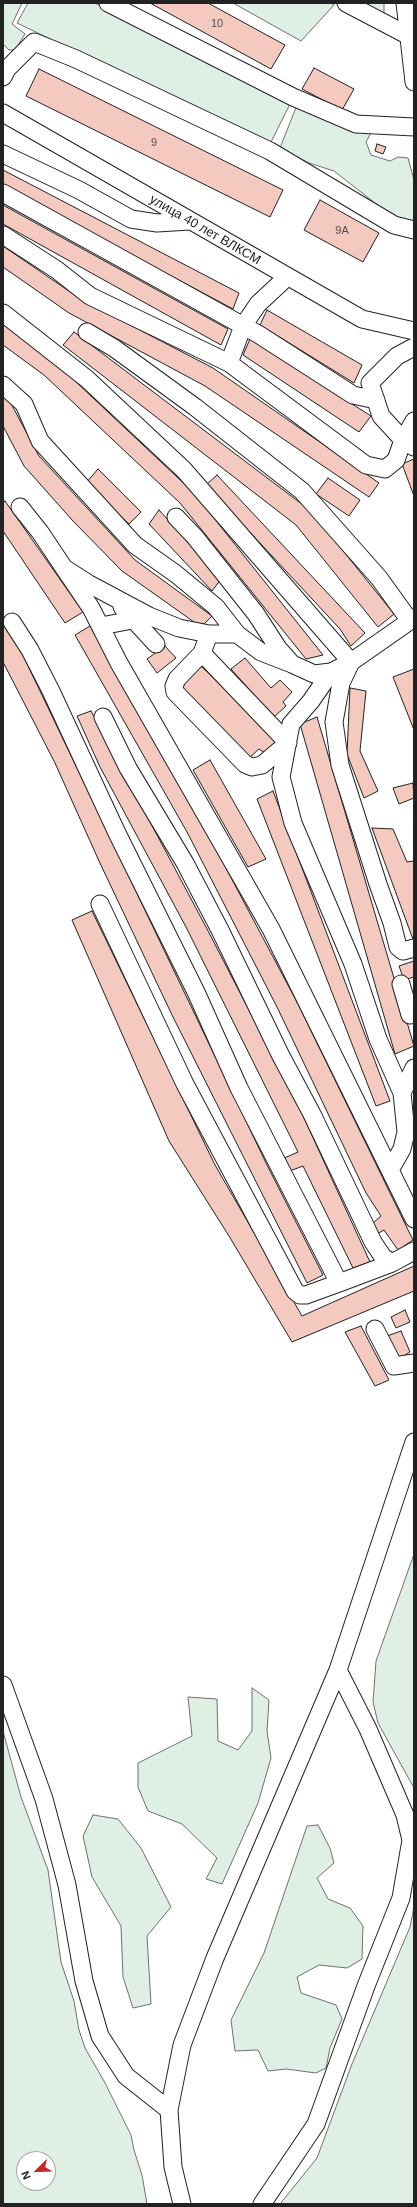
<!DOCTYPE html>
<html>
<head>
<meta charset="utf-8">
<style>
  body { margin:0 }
  #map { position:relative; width:417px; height:2207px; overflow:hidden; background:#fff; font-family:Helvetica,sans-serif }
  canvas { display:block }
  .frame { position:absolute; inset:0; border:4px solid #222; pointer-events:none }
  .north { position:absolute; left:16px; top:2151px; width:40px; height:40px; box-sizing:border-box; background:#fff; border:1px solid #a7a7a7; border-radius:50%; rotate:247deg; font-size:11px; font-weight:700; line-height:16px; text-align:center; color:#222 }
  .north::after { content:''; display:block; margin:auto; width:14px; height:18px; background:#c62828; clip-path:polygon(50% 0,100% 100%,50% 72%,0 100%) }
</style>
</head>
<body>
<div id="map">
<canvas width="417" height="2207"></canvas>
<div class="frame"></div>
<div class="north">N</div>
</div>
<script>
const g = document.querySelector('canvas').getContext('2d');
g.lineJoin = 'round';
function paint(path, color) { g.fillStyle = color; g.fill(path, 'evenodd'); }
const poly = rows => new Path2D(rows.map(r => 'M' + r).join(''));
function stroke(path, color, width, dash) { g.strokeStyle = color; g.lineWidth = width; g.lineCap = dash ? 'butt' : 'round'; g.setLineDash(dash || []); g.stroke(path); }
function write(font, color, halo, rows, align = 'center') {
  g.font = font + ' Helvetica,sans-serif'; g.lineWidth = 3; g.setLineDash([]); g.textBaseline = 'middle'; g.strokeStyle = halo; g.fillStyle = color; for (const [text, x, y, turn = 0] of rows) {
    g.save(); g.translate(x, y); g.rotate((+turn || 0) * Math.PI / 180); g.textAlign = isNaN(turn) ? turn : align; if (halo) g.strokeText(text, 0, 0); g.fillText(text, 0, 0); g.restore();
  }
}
const green = poly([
  [3,3,22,3,12,24,25,34,15,50,9,50,3,44,3,3],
  [28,3,95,3,292,100,270,144,17,23,28,3],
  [233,3,330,3,334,5,301,41,233,3],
  [359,3,384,3,384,13,376,12,359,3],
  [297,105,332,123,354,131,372,131,366,142,371,155,390,161,398,157,408,158,414,180,414,220,407,222,384,210,334,171,309,163,280,148,297,105],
  [414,1554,414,1788,378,1723,373,1702,376,1661,414,1554],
  [252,1688,269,1700,267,1731,271,1758,258,1803,222,1884,206,1879,217,1858,182,1824,148,1811,138,1787,138,1763,192,1736,188,1697,217,1699,218,1741,238,1750,252,1731,252,1688],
  [3,1731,21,1797,48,1870,61,1962,74,2001,79,2030,85,2048,104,2081,131,2135,134,2150,142,2175,147,2204,3,2204,3,1731],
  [24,2159,48,2159,48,2183,24,2183,24,2159],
  [93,1815,118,1819,141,1848,171,1907,147,1936,151,2004,133,2008,123,1977,121,1926,92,1877,83,1836,93,1815],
  [318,1825,330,1848,334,1863,317,1878,328,1899,350,1908,363,1926,362,1959,347,1968,319,1965,297,1977,301,1993,336,2005,342,2019,330,2048,326,2068,316,2073,286,2069,268,2071,258,2050,235,2051,231,2020,264,1953,307,1826,318,1825],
  [414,1907,414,2204,280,2204,317,2158,352,2064,410,1927,414,1907]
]);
paint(green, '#e0efe3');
stroke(green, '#6f6f6f', 1);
const building = poly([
  [150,3,208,3,285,45,271,69,150,3],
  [314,68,354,89,342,110,302,89,314,68],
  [39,69,283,190,270,217,26,96,39,69],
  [377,144,386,147,383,154,375,151,377,144],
  [3,170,239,293,233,309,3,186,3,170],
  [320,200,379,233,363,262,304,230,320,200],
  [3,205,228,329,221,345,3,224,3,205],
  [3,246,82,300,213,368,379,483,369,497,205,386,69,313,3,267,3,246],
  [267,310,362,365,354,383,260,325,267,310],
  [3,322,57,364,194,493,323,655,306,659,180,503,44,375,3,345,3,322],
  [74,332,311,511,394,614,378,627,296,525,63,345,74,332],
  [250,339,371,416,359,432,243,355,250,339],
  [3,393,7,396,39,456,135,560,212,616,201,627,122,571,73,521,24,466,3,426,3,393],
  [414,459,414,496,402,464,414,459],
  [98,469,141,512,129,524,86,483,98,469],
  [217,475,365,633,351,646,340,629,206,485,217,475],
  [328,478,360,500,349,516,316,494,328,478],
  [5,501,83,612,65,623,3,531,3,503,5,501],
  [159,510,221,579,212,591,149,524,159,510],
  [7,622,267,1165,323,1275,307,1283,172,1015,99,861,55,763,3,662,3,623,7,622],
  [90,626,201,821,298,1004,413,1240,398,1250,384,1230,377,1234,372,1224,381,1216,366,1193,278,1009,187,832,75,635,90,626],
  [165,646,176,658,157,673,147,659,165,646],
  [245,658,271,688,280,680,292,692,283,702,286,706,274,717,231,669,245,658],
  [200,665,277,740,265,753,259,749,249,758,179,688,200,665],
  [414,669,414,730,393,677,414,669],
  [350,688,366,691,360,751,378,791,364,798,347,754,350,688],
  [91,711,206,927,298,1105,370,1262,353,1268,303,1166,287,1172,282,1159,298,1152,186,927,100,767,77,716,91,711],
  [317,717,414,1046,395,1054,300,724,317,717],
  [210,760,266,859,248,867,193,770,210,760],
  [413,783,414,798,399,804,393,788,413,783],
  [273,791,390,1101,376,1106,257,799,273,791],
  [372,828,393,829,407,862,414,861,414,942,372,828],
  [92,911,215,1165,302,1316,414,1266,414,1291,292,1342,229,1236,169,1141,72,920,92,911],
  [414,961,414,977,404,980,399,966,414,961],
  [405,1310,410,1322,396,1328,391,1317,405,1310],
  [361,1326,389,1380,375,1386,345,1332,361,1326],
  [401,1331,410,1352,397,1360,387,1336,401,1331]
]);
paint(building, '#f3c9c0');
stroke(building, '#222', 1);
const minor = poly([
  [108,3,293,97,356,124,414,127],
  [346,3,409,36],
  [405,3,414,82],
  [3,77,7,69,34,42,76,59,270,151,394,225,414,230],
  [3,113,362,319,414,331],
  [3,154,79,190,131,219,157,223,190,221],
  [3,193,258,334,353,395,376,400],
  [3,235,57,270,90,296,229,363],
  [287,277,258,304,243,326,229,363,366,465,385,469,396,460,403,440,414,421],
  [3,313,87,379,184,470,351,662],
  [87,332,114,348,195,407,302,491,379,578,410,621],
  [414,347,397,356,370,383,381,416,403,440,414,447],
  [3,385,24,404,40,441,135,545,176,574,216,607,237,634,261,652,292,664],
  [20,507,40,532,64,568,89,584,149,616,179,628,209,634,237,634],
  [176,517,195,537,256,614,278,648,292,664,314,674,331,672,351,662,414,618],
  [64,568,91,608,119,663,271,929,414,1219],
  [122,607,156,644],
  [12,622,30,650,51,691,117,833,196,992,239,1088,339,1283,392,1263],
  [101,626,143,618],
  [202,653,288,743,262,765,252,767,245,764,175,692,174,686,177,679,202,653,209,634],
  [351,662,341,683,334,722,340,765,378,884,392,923,398,947,403,951,414,948],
  [331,672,311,701,291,724,281,777,293,823,353,964,378,1039,402,1093,406,1132,402,1149,390,1170],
  [103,717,128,768,185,863,220,930,281,1056,312,1114,373,1242,383,1257,392,1263,414,1251],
  [100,904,185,1084,295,1291,300,1295,306,1295,339,1283],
  [401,984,410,1015,414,1014],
  [402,1093,414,1068],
  [375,1329,394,1366,414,1363],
  [3,1685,44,1799,67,1885,84,1981,100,2036,126,2076,169,2110],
  [182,2204,173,2167,169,2110,182,2045,215,1958,338,1670,414,1442],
  [262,2204,316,2124,366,1986,401,1898,411,1840,405,1815,368,1729,338,1670]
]);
stroke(minor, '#222', 19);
stroke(minor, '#fff', 17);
write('11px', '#564c4a', null, [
  ["10",217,24],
  ["9",154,143],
  ["9А",342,231]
]);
write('13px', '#222', '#fff', [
  ["улица 40 лет ВЛКСМ",205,230,30]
]);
</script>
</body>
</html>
